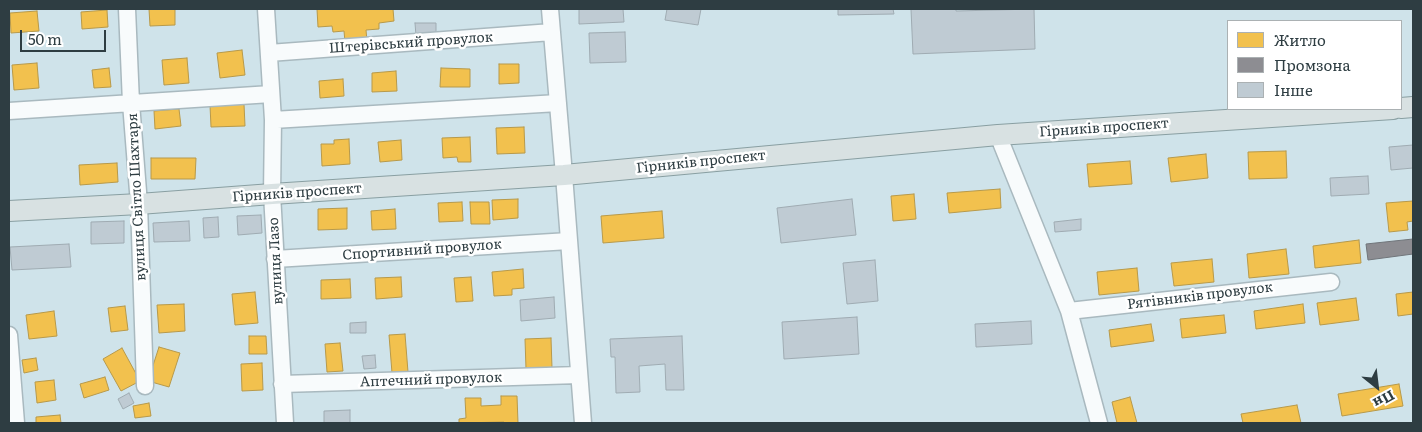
<!DOCTYPE html>
<html>
<head>
<meta charset="utf-8">
<style>
  body { margin:0 }
  #map { position:relative; width:1422px; height:432px; overflow:hidden; background:#cfe3ea; font-family:Literata,serif }
  canvas { display:block }
  .frame { position:absolute; inset:0; border:10px solid #2e3d42; pointer-events:none }
  .legend { position:absolute; left:1227px; top:20px; width:175px; height:90px; box-sizing:border-box; background:#fff; border:1px solid #abb1b3; margin:0; padding:6px 9px; list-style:none; font-size:15px; color:#2e3d42 }
  .legend li { display:flex; align-items:center; gap:10px; height:25px }
  .legend b { width:25px; border:1px solid #abb1b3 }
  .north { position:absolute; left:1352px; top:362px; width:50px; height:50px; -webkit-text-stroke:4px #fff; paint-order:stroke; rotate:151deg; font-size:14px; font-weight:700; line-height:20px; text-align:center; color:#2e3d42 }
  .north::after { content:''; display:block; margin:auto; width:18px; height:22px; background:#2e3d42; clip-path:polygon(50% 0,100% 100%,50% 72%,0 100%) }
  .scale { position:absolute; left:20px; top:30px; width:86px; height:22px; box-sizing:border-box; border:2px solid #2e3d42; border-top:0; padding-left:6px; font-size:15px; line-height:18px; white-space:nowrap; color:#2e3d42; -webkit-text-stroke:4px #fff; paint-order:stroke }
</style>
</head>
<body>
<div id="map">
<canvas width="1422" height="432"></canvas>
<div class="frame"></div>
<ul class="legend">
<li><b style="height:14px;background:#f2c14e"></b>Житло</li>
<li><b style="height:14px;background:#8d8d92"></b>Промзона</li>
<li><b style="height:14px;background:#bfcbd3"></b>Інше</li>
</ul>
<div class="north">Пн</div>
<div class="scale">50 m</div>
</div>
<script>
const g = document.querySelector('canvas').getContext('2d');
g.lineJoin = 'round';
function paint(path, color) { g.fillStyle = color; g.fill(path, 'evenodd'); }
const poly = rows => new Path2D(rows.map(r => 'M' + r).join(''));
function stroke(path, color, width, dash) { g.strokeStyle = color; g.lineWidth = width; g.lineCap = dash ? 'butt' : 'round'; g.setLineDash(dash || []); g.stroke(path); }
function write(font, color, halo, rows, align = 'center') {
  g.font = font + ' Literata,serif'; g.lineWidth = 5; g.setLineDash([]); g.textBaseline = 'middle'; g.strokeStyle = halo; g.fillStyle = color; for (const [text, x, y, turn = 0] of rows) {
    g.save(); g.translate(x, y); g.rotate((+turn || 0) * Math.PI / 180); g.textAlign = isNaN(turn) ? turn : align; if (halo) g.strokeText(text, 0, 0); g.fillText(text, 0, 0); g.restore();
  }
}
const homes = poly([
  [149,9,175,9,175,25,150,26,149,9],
  [317,9,393,9,394,21,379,23,379,29,366,30,367,41,345,42,344,31,333,32,332,26,318,27,317,9],
  [107,10,108,27,82,29,81,12,107,10],
  [37,11,39,31,11,33,10,13,37,11],
  [242,50,245,75,220,78,217,53,242,50],
  [187,58,189,83,164,85,162,60,187,58],
  [37,63,39,88,14,90,12,65,37,63],
  [499,64,519,64,519,83,499,84,499,64],
  [109,68,111,87,94,88,92,70,109,68],
  [441,68,470,69,470,87,440,87,441,68],
  [396,71,397,91,372,92,372,73,396,71],
  [343,79,344,96,320,98,319,81,343,79],
  [244,104,245,126,211,127,210,105,244,104],
  [179,109,181,126,155,129,154,111,179,109],
  [524,127,525,153,497,154,496,128,524,127],
  [470,137,471,162,458,162,457,157,443,158,442,138,470,137],
  [349,139,350,164,322,166,321,144,334,144,334,140,349,139],
  [401,140,402,160,380,162,378,142,401,140],
  [1286,151,1287,178,1249,179,1248,152,1286,151],
  [1206,154,1208,178,1171,182,1168,158,1206,154],
  [151,158,196,158,195,179,151,179,151,158],
  [1130,161,1132,184,1089,187,1087,164,1130,161],
  [117,163,118,182,80,185,79,165,117,163],
  [1000,189,1001,208,949,213,947,193,1000,189],
  [914,194,916,219,893,221,891,196,914,194],
  [518,199,518,218,493,220,492,200,518,199],
  [1413,201,1413,221,1407,222,1408,230,1389,232,1386,203,1413,201],
  [462,202,463,221,439,222,438,203,462,202],
  [470,202,489,202,490,224,471,224,470,202],
  [347,208,347,229,318,230,318,209,347,208],
  [395,209,396,229,372,230,371,211,395,209],
  [662,211,664,238,603,243,601,216,662,211],
  [1359,240,1361,263,1315,268,1313,246,1359,240],
  [1286,249,1289,274,1249,278,1247,254,1286,249],
  [1212,259,1214,282,1174,286,1171,263,1212,259],
  [1137,268,1139,291,1099,295,1097,272,1137,268],
  [523,269,524,288,512,289,512,295,494,296,492,272,523,269],
  [401,277,402,297,376,299,375,278,401,277],
  [471,277,473,301,456,302,454,278,471,277],
  [350,279,351,298,321,299,321,280,350,279],
  [255,292,258,323,235,325,232,294,255,292],
  [1413,292,1413,314,1398,316,1396,294,1413,292],
  [1356,298,1359,320,1320,325,1317,303,1356,298],
  [184,304,185,331,159,333,157,305,184,304],
  [1303,304,1305,323,1256,329,1254,311,1303,304],
  [125,306,128,330,111,332,108,308,125,306],
  [54,311,57,336,29,339,26,315,54,311],
  [1224,315,1226,333,1182,338,1180,319,1224,315],
  [1151,324,1154,341,1111,347,1109,330,1151,324],
  [405,334,408,372,392,373,389,335,405,334],
  [249,336,266,336,267,354,249,354,249,336],
  [551,338,552,368,526,369,525,339,551,338],
  [340,343,343,371,327,372,325,344,340,343],
  [159,347,180,353,169,387,148,381,159,347],
  [122,348,140,381,121,391,103,359,122,348],
  [36,358,38,370,24,373,22,360,36,358],
  [262,363,263,390,242,391,241,364,262,363],
  [105,377,109,390,84,398,80,384,105,377],
  [54,380,56,400,37,403,35,382,54,380],
  [1399,384,1403,406,1342,416,1338,394,1399,384],
  [501,396,517,396,518,423,504,423,504,422,459,423,459,419,466,418,465,398,481,398,481,406,501,405,501,396],
  [1130,397,1137,423,1117,423,1112,402,1130,397],
  [149,403,151,416,135,418,133,406,149,403],
  [1297,405,1301,423,1243,423,1241,414,1297,405],
  [60,415,61,423,36,423,36,417,60,415]
]);
paint(homes, '#f2c14e');
stroke(homes, '#b7994a', 1);
const industry = poly([
  [1413,239,1413,254,1368,260,1366,244,1413,239]
]);
paint(industry, '#8d8d92');
stroke(industry, '#70757a', 1);
const building = poly([
  [579,9,623,9,624,22,579,24,579,9],
  [667,9,701,9,698,25,665,20,667,9],
  [838,9,893,9,894,14,838,15,838,9],
  [911,9,956,9,956,11,1034,9,1035,49,913,54,911,9],
  [415,23,436,23,436,36,416,36,415,23],
  [625,32,626,62,590,63,589,33,625,32],
  [1413,145,1413,168,1391,170,1389,147,1413,145],
  [1368,176,1369,194,1331,196,1330,178,1368,176],
  [852,199,856,235,781,243,777,208,852,199],
  [261,215,262,233,238,235,237,216,261,215],
  [218,217,219,237,204,238,203,218,218,217],
  [1081,219,1081,230,1055,232,1054,222,1081,219],
  [124,221,124,243,91,244,91,222,124,221],
  [189,221,190,241,154,242,153,223,189,221],
  [69,244,71,267,12,270,10,247,69,244],
  [875,260,878,301,847,304,843,263,875,260],
  [554,297,555,318,521,321,520,300,554,297],
  [857,317,859,354,784,359,782,322,857,317],
  [1031,321,1032,344,976,347,975,324,1031,321],
  [366,322,366,333,350,333,350,323,366,322],
  [682,336,684,390,666,390,665,364,639,366,640,392,616,393,615,357,611,357,610,339,682,336],
  [375,355,376,368,364,369,362,356,375,355],
  [129,393,134,403,123,409,118,399,129,393],
  [350,410,350,423,324,423,324,411,350,410]
]);
paint(building, '#bfcbd3');
stroke(building, '#9fabb2', 1);
const minor = poly([
  [127,9,131,103,139,204,145,386],
  [266,9,273,120,272,194,285,423],
  [550,9,564,175,583,423],
  [269,53,552,32],
  [9,111,271,94],
  [273,120,558,103],
  [998,135,1069,311,1099,423],
  [275,259,569,241],
  [1069,311,1331,282],
  [9,335,16,423],
  [282,384,579,375]
]);
const major = poly([
  [1401,108,1413,107],
  [9,211,139,204,272,194,564,175,998,135,1393,109]
]);
stroke(minor, '#a9b9bf', 19);
stroke(major, '#899fa2', 22);
stroke(minor, '#f8fbfc', 16);
stroke(major, '#d8e1e2', 20);
write('14px', '#2e3d42', '#fff', [
  ["Штерівський провулок",411,43,-4],
  ["Гірників проспект",1104,128,-4],
  ["Гірників проспект",701,162,-6],
  ["Гірників проспект",297,193,-4],
  ["вулиця Світло Шахтаря",137,197,-93],
  ["Спортивний провулок",422,250,-4],
  ["вулиця Лазо",276,261,-93],
  ["Рятівників провулок",1200,296,-7],
  ["Аптечний провулок",431,380,-2]
]);
</script>
</body>
</html>
